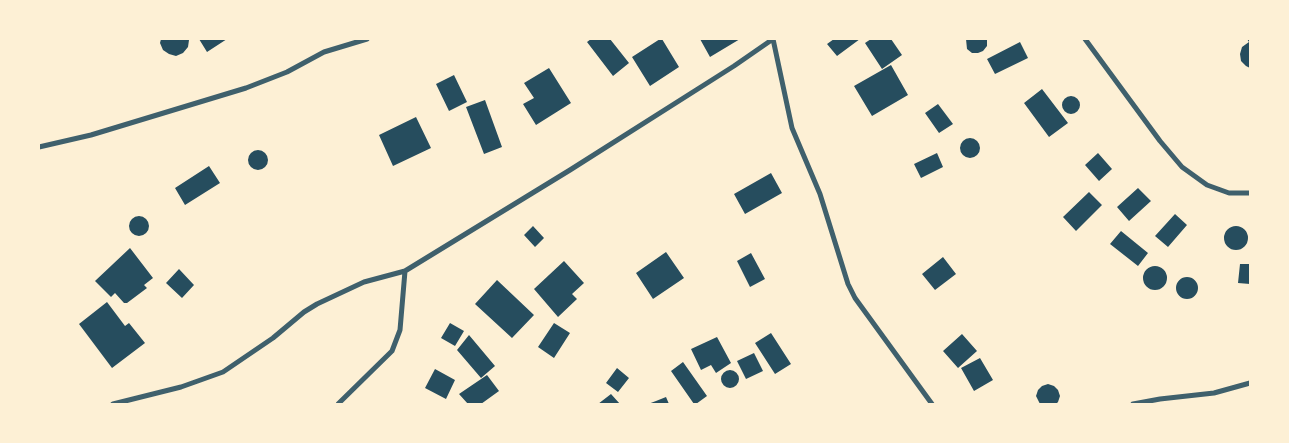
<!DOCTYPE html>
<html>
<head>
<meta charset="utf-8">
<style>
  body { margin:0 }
  #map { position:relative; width:1289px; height:443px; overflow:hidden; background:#fdf0d5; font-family:Lato,sans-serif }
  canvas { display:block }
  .frame { position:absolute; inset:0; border:40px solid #fdf0d5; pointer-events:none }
</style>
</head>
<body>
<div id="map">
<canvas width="1289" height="443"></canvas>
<div class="frame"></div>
</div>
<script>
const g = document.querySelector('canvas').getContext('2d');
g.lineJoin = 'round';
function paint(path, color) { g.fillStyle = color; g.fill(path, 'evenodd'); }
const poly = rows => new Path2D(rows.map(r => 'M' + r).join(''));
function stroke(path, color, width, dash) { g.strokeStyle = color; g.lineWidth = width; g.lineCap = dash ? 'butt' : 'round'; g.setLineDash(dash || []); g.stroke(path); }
paint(poly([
  [161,39,189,39,189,40,188,47,183,53,176,56,169,54,163,50,160,43],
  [199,39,227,39,207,52],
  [591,39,610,39,629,63,613,76,587,42],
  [660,39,662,39,679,67,650,86,632,57],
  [700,39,740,39,710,57],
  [834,39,860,39,837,56,827,44],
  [871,39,891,39,902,55,882,69,865,43],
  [966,39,987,39,987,46,983,51,978,53,972,53,967,49],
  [1247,39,1250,39,1250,68,1246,66,1241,61,1240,54,1242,47,1249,42],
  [1020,42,1028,58,995,74,987,59],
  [891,65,908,95,872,116,854,86],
  [549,68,571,103,536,125,523,104,534,98,524,83],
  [454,75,467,102,449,111,436,84],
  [1042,89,1068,123,1049,137,1024,103],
  '1062 105a9 9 0 1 1 18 0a9 9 0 1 1-18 0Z',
  [485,100,502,147,484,154,466,107],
  [938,104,953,124,939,133,925,113],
  [416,117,431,148,393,166,379,135],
  '960 148a10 10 0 1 1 20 0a10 10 0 1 1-20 0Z',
  '248 160a10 10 0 1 1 20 0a10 10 0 1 1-20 0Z',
  [937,153,943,167,921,178,914,164],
  [1098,153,1112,169,1099,181,1085,165],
  [209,166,220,183,185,205,175,188],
  [771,173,782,193,745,214,734,194],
  [1138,188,1151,201,1129,221,1117,207],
  [1089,192,1102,205,1076,231,1063,217],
  [1175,214,1187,225,1168,247,1155,236],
  '129 226a10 10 0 1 1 20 0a10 10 0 1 1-20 0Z',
  [533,226,544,238,535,247,524,235],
  '1224 238a12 12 0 1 1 24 0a12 12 0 1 1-24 0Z',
  [1121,231,1148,253,1138,266,1110,244],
  [130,248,153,278,144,285,147,288,127,303,124,303,115,293,111,297,95,281],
  [666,252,684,278,653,299,636,273],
  [751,253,765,279,750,287,737,261],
  [943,257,956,274,935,290,922,274],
  [564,261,584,283,572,294,577,299,558,317,534,289],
  [1240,264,1250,264,1250,284,1238,283],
  '1143 278a12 12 0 1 1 24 0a12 12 0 1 1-24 0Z',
  [179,269,194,285,182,298,166,283],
  '1176 288a11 11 0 1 1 22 0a11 11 0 1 1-22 0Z',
  [497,280,534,315,512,338,475,304],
  [107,302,125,326,129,323,145,343,112,368,79,324],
  [450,323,464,331,455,346,441,338],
  [554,323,570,333,554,358,538,347],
  [771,333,791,364,775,374,755,343],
  [962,334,977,351,958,368,943,351],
  [469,335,495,366,481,378,457,350],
  [717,337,731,363,716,373,711,365,701,370,691,349],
  [754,353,763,371,746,379,737,361],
  [980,358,993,380,974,391,961,368],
  [683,362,707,396,696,404,694,404,671,371],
  [617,368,629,378,618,392,606,383],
  [435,369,455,380,446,399,425,388],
  '721 379a9 9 0 1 1 18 0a9 9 0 1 1-18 0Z',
  [487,375,499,391,481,404,468,404,459,394],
  [1048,384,1054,386,1058,390,1060,396,1058,402,1056,404,1040,404,1036,396,1038,390,1042,386],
  [611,394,620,404,598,404],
  [666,397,669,404,648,404,656,401]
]), '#264d5e');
stroke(poly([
  [773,39,792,128,820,194,848,284,855,298,932,404],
  [1085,39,1160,141,1182,167,1207,185,1229,193,1250,193],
  [39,147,91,135,246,88,287,72,324,52,367,39],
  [113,404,181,387,223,372,273,338,304,312,317,304,364,282,405,271,570,170,734,66,773,39],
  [338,404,392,351,400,330,405,271],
  [1133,404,1160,399,1214,393,1250,383]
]), '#3f606c', 5);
</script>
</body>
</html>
